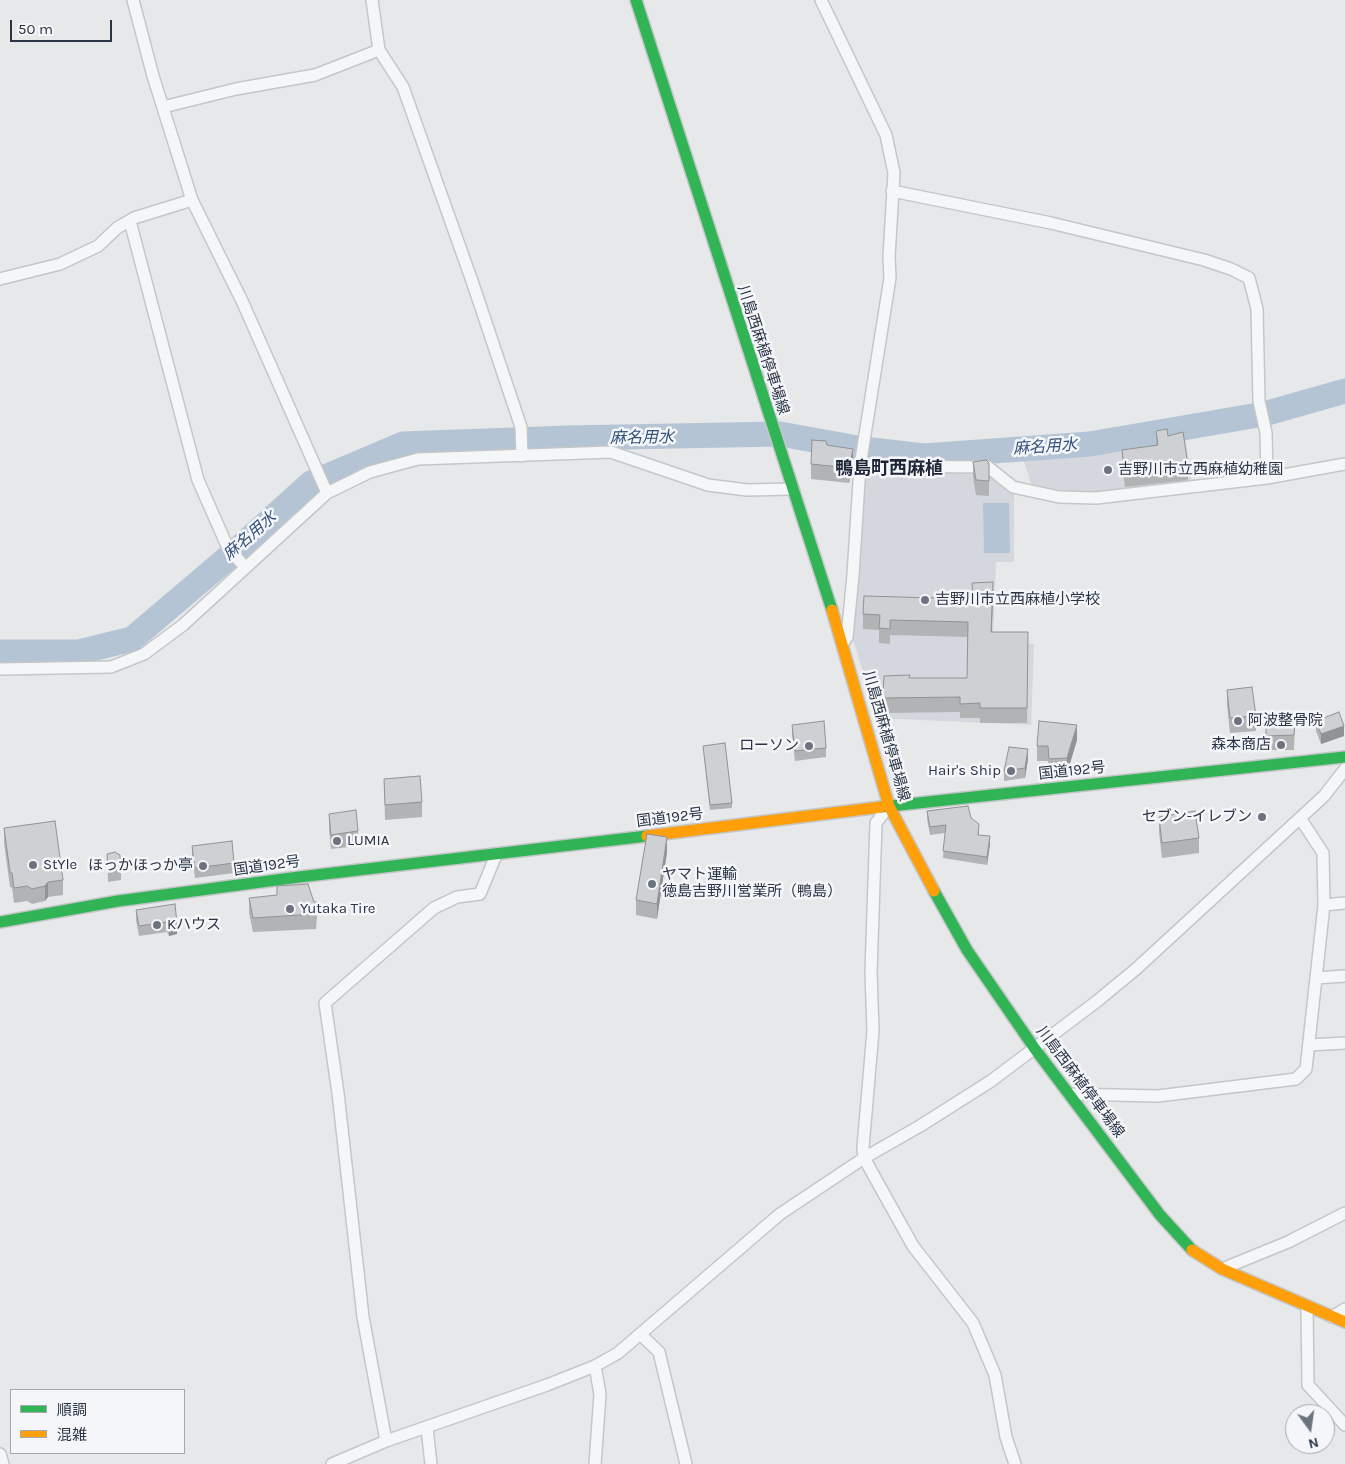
<!DOCTYPE html>
<html>
<head>
<meta charset="utf-8">
<style>
  body { margin:0 }
  #map { position:relative; width:1345px; height:1464px; overflow:hidden; background:#e6e8ea; font-family:Karla,"Noto Sans JP",sans-serif }
  canvas { display:block }
  .legend { position:absolute; left:10px; top:1389px; width:175px; height:65px; box-sizing:border-box; background:#f4f6f9; border:1px solid #a4a8b1; margin:0; padding:6px 9px; list-style:none; font-size:15px; color:#2b3445 }
  .legend li { display:flex; align-items:center; gap:10px; height:25px }
  .legend b { width:25px; border:1px solid #a4a8b1 }
  .north { position:absolute; left:1285px; top:1404px; width:50px; height:50px; box-sizing:border-box; background:#f4f6f9; border:1px solid #a4a8b1; border-radius:50%; rotate:166deg; font-size:14px; font-weight:700; line-height:20px; text-align:center; color:#2b3445 }
  .north::after { content:''; display:block; margin:auto; width:18px; height:22px; background:#6c737f; clip-path:polygon(50% 0,100% 100%,50% 72%,0 100%) }
  .scale { position:absolute; left:10px; top:20px; width:102px; height:22px; box-sizing:border-box; border:2px solid #2b3445; border-top:0; padding-left:6px; font-size:15px; line-height:18px; white-space:nowrap; color:#2b3445; -webkit-text-stroke:4px #f4f6f9; paint-order:stroke }
</style>
</head>
<body>
<div id="map">
<canvas width="1345" height="1464"></canvas>
<ul class="legend">
<li><b style="height:6px;background:#30b455"></b>順調</li>
<li><b style="height:6px;background:#ff9f0a"></b>混雑</li>
</ul>
<div class="north">N</div>
<div class="scale">50 m</div>
</div>
<script>
const g = document.querySelector('canvas').getContext('2d');
g.lineJoin = 'round';
function paint(path, color) { g.fillStyle = color; g.fill(path, 'evenodd'); }
const poly = rows => new Path2D(rows.map(r => 'M' + r).join(''));
function stroke(path, color, width, dash) { g.strokeStyle = color; g.lineWidth = width; g.lineCap = dash ? 'butt' : 'round'; g.setLineDash(dash || []); g.stroke(path); }
function write(font, color, halo, rows, align = 'center') {
  g.font = font + ' Karla,"Noto Sans JP",sans-serif'; g.lineWidth = 5; g.setLineDash([]); g.textBaseline = 'middle'; g.strokeStyle = halo; g.fillStyle = color; for (const [text, x, y, turn = 0] of rows) {
    g.save(); g.translate(x, y); g.rotate((+turn || 0) * Math.PI / 180); g.textAlign = isNaN(turn) ? turn : align; if (halo) g.strokeText(text, 0, 0); g.fillText(text, 0, 0); g.restore();
  }
}
paint(poly([
  [1185,435,1192,484,1102,494,1032,487,1022,455],
  [863,472,992,473,1014,492,1014,562,996,562,993,640,1034,644,1031,725,877,718,853,639]
]), '#d4d7dd');
paint(poly([
  [983,503,1009,503,1010,553,984,553]
]), '#b4c4d5');
stroke(poly([
  [0,652,79,652,132,639,238,549,311,483,403,444,568,438,780,434,863,449,924,456,1090,444,1264,414,1345,391]
]), '#b4c4d5', 25);
const street = poly([
  [133,0,153,76,192,200,243,303,327,493],
  [372,0,379,50,403,87,472,281,521,427,522,456],
  [821,0,886,135,894,173,889,257,890,278,860,466,853,575,847,637,843,643],
  [163,107,236,89,315,75,379,50],
  [892,191,1051,223,1204,260,1231,269,1249,278,1257,309,1259,401,1266,433,1267,478],
  [130,221,198,480,228,548,245,567],
  [0,279,60,264,98,246,117,228,134,218,192,200],
  [860,466,988,467,1013,487,1059,497,1096,498,1267,478,1345,464],
  [0,669,111,667,144,654,183,625,327,493,370,472,418,459,611,452,708,485,747,490,793,489],
  [888,807,876,823,871,972,873,1031,863,1147,864,1158,913,1246,973,1323,995,1375,1006,1437,1015,1464],
  [1324,905,1345,903],
  [1316,978,1345,976],
  [1309,1045,1345,1043],
  [1069,1094,1158,1096,1296,1079,1306,1069,1324,905,1323,853,1300,818],
  [1222,1269,1288,1242,1345,1213],
  [1307,1306,1308,1385,1345,1425],
  [1332,1317,1345,1309],
  [640,1334,659,1352,686,1464],
  [427,1428,431,1464],
  [386,1441,363,1317,338,1093,325,1003,434,908,457,897,480,894,496,855],
  [0,1454,3,1464],
  [332,1464,386,1441,547,1385,595,1366,618,1353,780,1214,864,1158,920,1126,991,1081,1096,1002,1136,969,1324,796,1345,769],
  [595,1464,600,1394,595,1366]
]);
const fast = poly([
  [636,0,832,610],
  [881,807,1345,757],
  [934,891,967,950,1035,1049,1160,1215,1192,1250],
  [0,922,118,901,299,877,647,836]
]);
const slow = poly([
  [832,610,889,806,934,891],
  [647,836,881,807],
  [1192,1250,1222,1269,1345,1322]
]);
stroke(street, '#c4c6c8', 14);
stroke(fast, '#c4c6c8', 14);
stroke(slow, '#c4c6c8', 14);
stroke(street, '#f5f6f7', 11);
stroke(fast, '#30b455', 11);
stroke(slow, '#ff9f0a', 11);
paint(poly([
  [1156,431,1168,436,1188,465,1188,480,1125,487,1122,465,1122,450,1156,445],
  [827,445,853,464,849,483,811,479,811,464],
  [973,462,989,463,989,496,976,495,973,477],
  [972,583,993,597,992,632,1028,632,1027,723,980,723,980,718,960,718,960,712,883,713,883,698,909,678,967,678,968,637,890,635,890,644,879,643,879,630,863,629,863,614,972,599],
  [1227,690,1256,716,1256,731,1230,733,1227,705],
  [1316,721,1344,736,1321,744,1316,731],
  [1266,722,1295,722,1294,750,1266,750],
  [792,725,826,748,826,757,795,761,792,735],
  [1077,740,1067,773,1049,774,1048,761,1037,761,1037,746],
  [703,746,732,803,732,808,710,810],
  [1028,759,1025,778,1004,781,1004,771],
  [384,779,422,802,422,817,385,820],
  [927,811,971,818,979,832,979,835,990,844,987,865,943,858,945,833,930,835,927,819],
  [329,814,358,831,358,846,331,849,329,829],
  [1159,817,1199,838,1199,853,1162,858,1159,832],
  [4,828,63,880,63,895,48,897,45,901,32,904,27,901,14,903,12,888,10,887,4,843],
  [192,846,234,863,234,873,195,878,192,856],
  [667,852,657,919,636,915,636,900],
  [107,854,121,870,121,880,108,882],
  [249,898,314,902,317,917,316,929,253,932,249,913],
  [136,910,177,924,177,934,169,936,167,932,139,936,136,920]
]), '#b1b3b5');
paint(poly([
  [853,449,853,464,849,483,849,468],
  [993,582,993,597,991,647,991,632],
  [1077,725,1077,740,1067,773,1067,758],
  [1344,726,1344,736,1321,744,1321,734],
  [1028,749,1028,759,1025,778,1025,768],
  [990,836,990,844,987,865,987,857],
  [667,837,667,852,657,919,657,904],
  [48,882,48,897,45,901,45,886],
  [177,924,177,934,169,936,169,926]
]), '#909294');
const building = poly([
  [1167,429,1168,436,1183,432,1188,465,1125,472,1122,450,1158,445,1156,431,1167,429],
  [812,440,826,441,827,445,853,449,849,468,811,464,812,440],
  [986,460,989,463,989,481,976,480,973,462,986,460],
  [993,582,991,632,1028,632,1027,708,980,708,980,703,960,704,960,697,883,698,884,676,910,675,909,678,967,678,968,622,890,620,890,629,879,628,880,615,863,614,864,596,973,599,972,583,993,582],
  [1252,687,1256,716,1230,718,1227,690,1252,687],
  [1339,712,1344,726,1321,734,1316,721,1339,712],
  [824,721,826,748,795,751,792,725,824,721],
  [1039,721,1077,725,1067,758,1049,759,1048,746,1037,746,1039,721],
  [1266,722,1295,722,1294,735,1266,736,1266,722],
  [725,743,732,803,710,805,703,746,725,743],
  [1009,747,1028,749,1025,768,1004,771,1009,747],
  [420,776,422,802,385,805,384,779,420,776],
  [968,806,971,818,979,824,978,835,990,836,987,857,943,851,946,825,930,827,927,811,968,806],
  [356,810,358,831,331,835,329,814,356,810],
  [1195,811,1199,838,1162,843,1159,817,1195,811],
  [55,821,63,880,48,882,45,886,32,889,27,886,14,888,12,873,10,872,4,828,55,821],
  [647,834,667,837,657,904,636,900,647,834],
  [232,841,234,863,195,868,192,846,232,841],
  [115,852,120,855,121,870,108,872,107,854,115,852],
  [308,884,314,902,317,902,316,914,253,918,249,898,277,895,277,886,308,884],
  [175,904,177,924,169,926,167,922,139,926,136,910,175,904]
]);
paint(building, '#ced0d3');
stroke(building, '#909294', 1);
for (const [x, y, r, color] of [
  [1108,470,5,"#6c737f"],
  [925,600,5,"#6c737f"],
  [1238,721,5,"#6c737f"],
  [1281,745,5,"#6c737f"],
  [809,746,5,"#6c737f"],
  [1011,771,5,"#6c737f"],
  [1262,817,5,"#6c737f"],
  [337,841,5,"#6c737f"],
  [33,865,5,"#6c737f"],
  [203,866,5,"#6c737f"],
  [652,884,5,"#6c737f"],
  [290,909,5,"#6c737f"],
  [157,925,5,"#6c737f"]
]) { const dot = new Path2D(); dot.arc(x, y, r, 0, 2 * Math.PI); g.fillStyle = color; g.fill(dot); stroke(dot, '#f4f6f9', 2); }
write('15px', '#2b3445', '#f4f6f9', [
  ["川島西麻植停車場線",763,350,72],
  ["川島西麻植停車場線",886,736,74],
  ["国道192号",1072,771,-6],
  ["国道192号",670,818,-7],
  ["国道192号",267,866,-8],
  ["川島西麻植停車場線",1080,1082,53]
]);
write('15px', '#2b3445', '#f4f6f9', [
  ["吉野川市立西麻植幼稚園",1118,470],
  ["吉野川市立西麻植小学校",935,600],
  ["阿波整骨院",1248,721],
  ["森本商店",1271,745,"right"],
  ["ローソン",799,746,"right"],
  ["Hair's Ship",1001,771,"right"],
  ["セブン-イレブン",1252,817,"right"],
  ["LUMIA",347,841],
  ["StYle",43,865],
  ["ほっかほっか亭",193,866,"right"],
  ["ヤマト運輸",662,875],
  ["徳島吉野川営業所（鴨島）",662,892],
  ["Yutaka Tire",300,909],
  ["Kハウス",167,925]
], 'left');
write('italic 16px', '#34527a', '#f4f6f9', [
  ["麻名用水",642,438,-1],
  ["麻名用水",1045,447,-4],
  ["麻名用水",250,536,-41]
]);
write('bold 18px', '#1d2536', '#f4f6f9', [
  ["鴨島町西麻植",889,469]
]);
</script>
</body>
</html>
